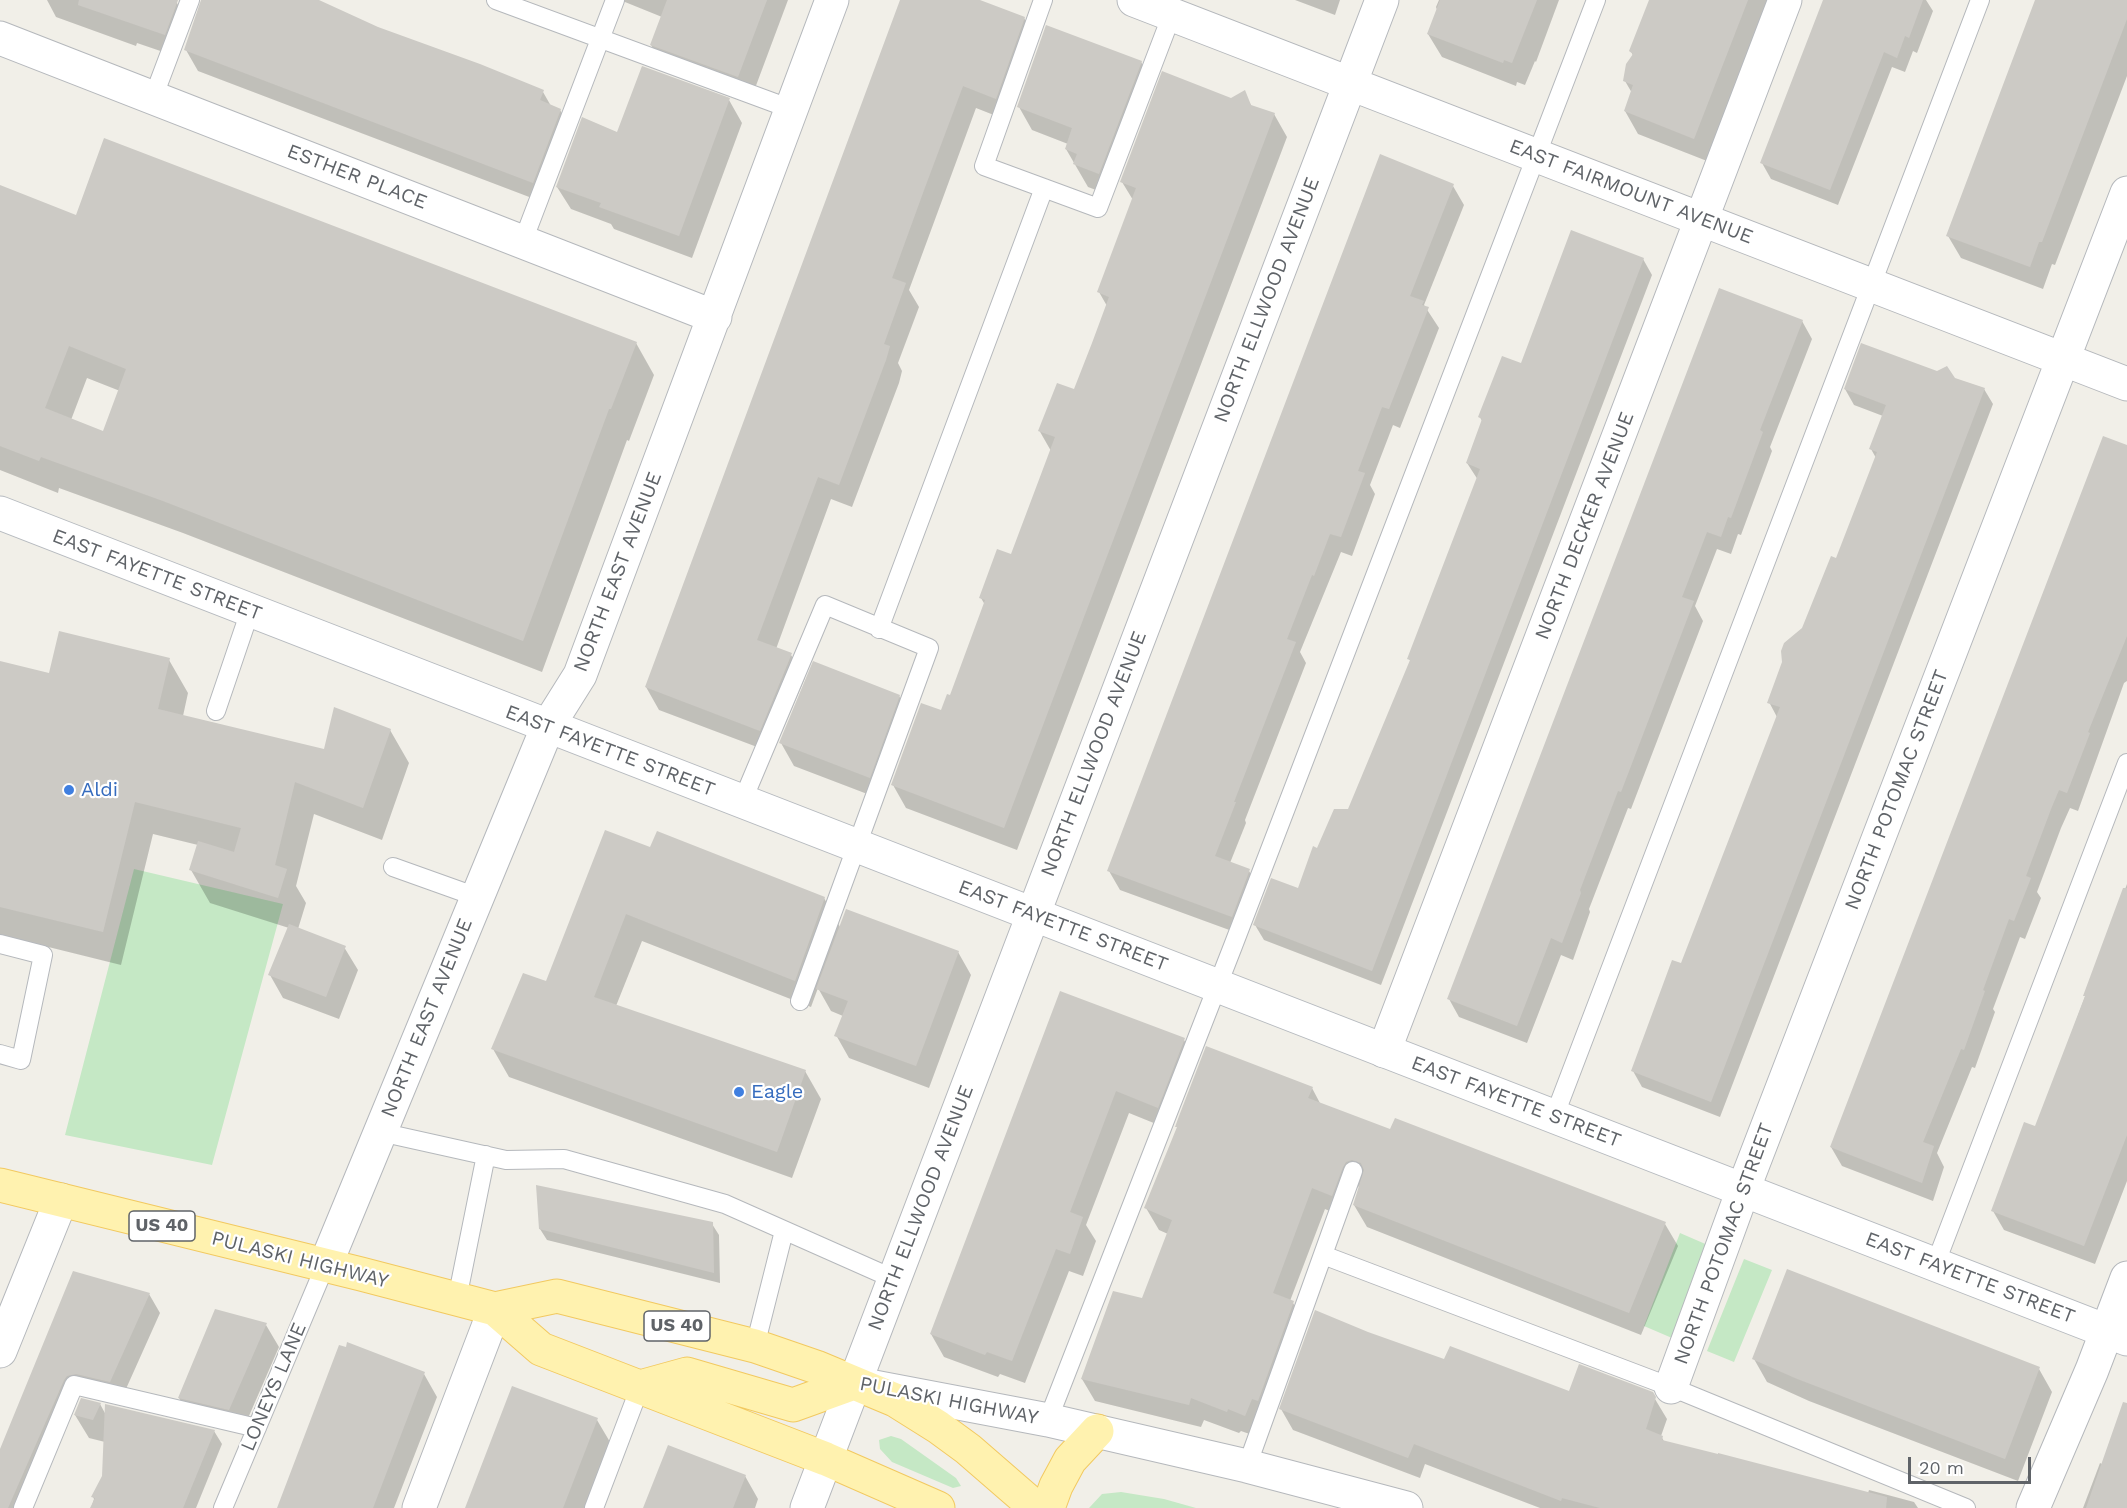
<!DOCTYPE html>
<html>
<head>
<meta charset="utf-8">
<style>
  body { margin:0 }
  #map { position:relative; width:2127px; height:1508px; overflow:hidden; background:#f1efe8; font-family:"Work Sans",sans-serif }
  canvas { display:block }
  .scale { position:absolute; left:1908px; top:1457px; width:123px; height:27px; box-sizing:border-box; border:3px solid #5f6368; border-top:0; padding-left:8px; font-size:18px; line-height:21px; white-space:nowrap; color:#5f6368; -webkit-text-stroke:4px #fff; paint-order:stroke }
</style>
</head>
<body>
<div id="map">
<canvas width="2127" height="1508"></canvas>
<div class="scale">20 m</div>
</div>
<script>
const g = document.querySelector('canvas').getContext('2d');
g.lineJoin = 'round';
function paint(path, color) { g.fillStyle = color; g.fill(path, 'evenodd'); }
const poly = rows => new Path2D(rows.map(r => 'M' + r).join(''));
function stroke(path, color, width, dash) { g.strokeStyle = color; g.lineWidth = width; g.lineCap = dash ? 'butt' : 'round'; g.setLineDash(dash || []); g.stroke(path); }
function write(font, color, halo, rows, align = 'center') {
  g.font = font + ' "Work Sans",sans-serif'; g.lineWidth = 4.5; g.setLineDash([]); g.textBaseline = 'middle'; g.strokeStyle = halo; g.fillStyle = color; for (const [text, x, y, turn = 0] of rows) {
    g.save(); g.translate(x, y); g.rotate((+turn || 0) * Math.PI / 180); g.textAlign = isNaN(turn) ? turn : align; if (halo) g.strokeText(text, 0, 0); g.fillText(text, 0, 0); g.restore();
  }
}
paint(poly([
  [134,869,283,904,212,1165,65,1135],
  [1680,1233,1710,1246,1672,1338,1644,1326],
  [1744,1259,1772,1270,1734,1362,1707,1351],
  [891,1436,901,1439,956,1478,961,1486,953,1488,892,1462,880,1449,879,1440],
  [1121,1492,1164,1499,1196,1508,1089,1508,1102,1494]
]), '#c5e8c5');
paint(poly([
  [47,0,175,0,190,24,178,57,137,43,136,46,56,17],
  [207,0,307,0,543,92,551,106,560,110,572,131,545,203,198,71,186,50],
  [620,0,788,0,751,99,665,68,651,45,662,17],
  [901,0,976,0,1024,18,1037,41,1009,121,976,108,937,214,909,290,919,307,898,363,902,371,899,383,852,507,831,499,776,649,791,655,805,678,773,753,659,710,646,687],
  [1295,0,1340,0,1335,15],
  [1439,0,1559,0,1536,62,1535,61,1525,85,1517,82,1516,86,1442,57,1428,34,1437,10,1436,7],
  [1650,0,1769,0,1707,161,1638,134,1625,111,1632,93,1625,81,1633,56,1631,51],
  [1824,0,1926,0,1933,11,1917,53,1913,51,1905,72,1892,67,1838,205,1771,179,1762,163],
  [2038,0,2127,0,2127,76,2055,265,2052,264,2043,289,1961,258,1948,236],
  [1141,62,1154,85,1112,196,1088,187,1066,149,1068,144,1032,130,1019,107],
  [1244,92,1252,107,1274,114,1287,137,1017,850,906,808,893,785,951,697,985,605,981,598,1012,556,1051,451,1039,430,1074,391,1107,306,1099,292,1133,200,1122,182,1231,99],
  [729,100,742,123,692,258,614,229,611,224,571,209,557,187,618,134],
  [1453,186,1464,205,1424,305,1439,328,1400,428,1393,425,1370,485,1375,494,1352,556,1341,552,1300,652,1306,663,1245,820,1246,823,1230,863,1249,871,1260,890,1243,935,1120,890,1109,871],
  [0,187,77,217,636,343,654,375,629,441,627,440,542,672,183,533,59,488,58,493,0,470],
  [87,378,120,391,104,433,71,420],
  [1643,259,1652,275,1381,985,1264,940,1255,925,1299,890,1317,850,1349,811,1411,662,1409,659,1478,480,1467,463,1482,421,1480,417,1522,365],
  [1802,321,1812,339,1770,447,1772,451,1741,535,1738,534,1731,554,1717,549,1695,606,1703,621,1631,809,1628,808,1589,909,1590,912,1573,960,1561,955,1527,1043,1459,1017,1449,999],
  [1954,379,1984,389,1993,404,1720,1117,1642,1087,1633,1071,1682,965,1777,717,1769,702,1836,560,1876,458,1871,449,1883,416,1854,405,1845,389],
  [2127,447,2127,681,2124,683,2078,811,2070,808,2061,828,2037,892,2041,898,2025,939,2020,937,1993,1009,1995,1012,1975,1068,1972,1067,1937,1153,1944,1167,1933,1201,1842,1166,1831,1147],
  [169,660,188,693,183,716,325,751,390,730,409,763,382,840,314,814,296,886,306,903,298,929,344,947,358,970,339,1019,283,998,270,975,289,928,210,903,191,870,198,845,153,834,121,965,0,935,0,663,50,675],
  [899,696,912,719,883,800,794,766,781,743],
  [651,849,824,898,840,927,958,952,971,975,929,1088,849,1058,836,1035,843,1016,831,1011,818,988,811,1007,642,941,616,1006,805,1071,821,1099,792,1178,509,1077,493,1049],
  [2127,884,2127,1181,2095,1264,2004,1230,1993,1211,2036,1128],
  [1061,993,1184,1040,1197,1063,1171,1130,1129,1113,1086,1225,1096,1241,1083,1276,1069,1271,1025,1383,1000,1374,998,1377,944,1357,931,1334],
  [1312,1088,1321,1105,1391,1131,1665,1224,1678,1246,1641,1335,1367,1227,1354,1205,1361,1184,1355,1190,1345,1218,1325,1209,1290,1301,1293,1303,1306,1325,1258,1437,1241,1431,1239,1433,1204,1420,1201,1427,1095,1401,1082,1379,1143,1300,1168,1234,1159,1230,1146,1208,1178,1129,1177,1126],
  [712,1224,719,1235,720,1283,547,1240,540,1229],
  [74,1273,149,1294,160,1313,121,1400,88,1392,77,1395,27,1508,0,1508,0,1453],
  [266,1325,279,1347,242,1432,192,1421,179,1398],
  [1367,1333,1445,1361,1570,1393,1652,1394,1667,1419,1661,1436,1665,1443,1868,1493,1869,1490,1914,1502,1918,1508,1540,1508,1425,1464,1420,1478,1293,1430,1281,1409],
  [1754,1359,2039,1369,2052,1392,2018,1481,1809,1401,1767,1382],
  [424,1374,437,1397,394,1508,278,1508],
  [100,1404,106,1415,214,1431,222,1444,196,1508,91,1508,94,1499,93,1497,103,1477,105,1442,89,1438,75,1415],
  [2127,1417,2127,1508,2083,1508,2100,1463,2102,1464],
  [597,1420,610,1442,585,1508,467,1508],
  [745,1476,758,1499,755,1508,645,1508]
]), '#0003');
paint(poly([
  [79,0,178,0,165,35,78,5],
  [201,0,319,0,378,27,480,64,544,90,540,100,561,109,533,183,184,50],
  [667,0,767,0,738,77,650,45],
  [900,0,980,0,1025,17,996,99,963,86,924,190,892,278,906,283,884,344,890,346,886,360,839,485,818,477,757,640,792,653,760,731,645,687],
  [1440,0,1537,0,1512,63,1504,60,1503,63,1427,34],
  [1649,0,1748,0,1694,139,1624,111,1633,85,1623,81,1626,64,1633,54,1629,51],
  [1823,0,1923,0,1909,38,1905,36,1897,58,1884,52,1830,190,1760,163],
  [2035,0,2127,0,2127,19,2042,242,2039,242,2030,267,1946,236],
  [1046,25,1142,61,1099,174,1073,164,1077,154,1065,149,1072,128,1017,107],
  [642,66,730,98,679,236,599,207,601,203,556,187,582,117,617,132],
  [1162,71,1231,98,1245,90,1251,105,1275,113,1004,828,891,785,921,703,941,710,947,694,950,695,985,600,979,598,997,549,1011,554,1055,437,1038,431,1057,383,1074,389,1092,343,1109,297,1097,292,1136,188,1120,182],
  [104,138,637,342,611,409,609,409,523,641,163,501,41,457,39,461,0,446,0,185,76,215],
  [69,346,126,369,103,431,45,408],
  [1380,154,1454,184,1410,296,1424,301,1422,305,1429,307,1389,409,1382,407,1358,471,1365,473,1341,537,1330,534,1314,576,1312,575,1287,639,1296,642,1234,802,1236,802,1215,856,1250,869,1232,917,1107,871],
  [1571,230,1644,258,1372,971,1253,925,1271,878,1298,888,1313,846,1317,848,1334,809,1348,809,1410,660,1407,659,1480,469,1466,463,1482,419,1478,417,1502,356,1521,363],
  [1719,288,1803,320,1760,430,1763,432,1731,518,1728,517,1721,537,1707,532,1682,597,1694,601,1621,792,1618,791,1580,890,1581,893,1562,943,1551,938,1517,1026,1447,999],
  [1861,343,1937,371,1947,366,1955,378,1985,388,1711,1102,1631,1071,1672,960,1681,963,1780,707,1767,703,1782,662,1781,651,1784,643,1802,628,1831,556,1836,558,1877,452,1869,449,1886,405,1844,389],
  [2103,436,2127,445,2127,636,2088,732,2090,733,2067,793,2059,790,2051,809,2026,876,2031,878,2014,921,2009,919,1983,990,1985,991,1964,1050,1961,1049,1923,1142,1934,1146,1922,1183,1830,1147],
  [59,631,170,658,158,709,324,749,334,707,391,729,363,808,295,782,275,865,287,869,278,898,189,870,198,841,234,852,241,828,135,802,103,932,0,907,0,661,49,673],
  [813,661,900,695,870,778,779,743],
  [605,830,650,847,657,831,825,897,795,981,626,914,594,997,806,1070,777,1152,491,1049,523,973,546,981],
  [2123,888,2127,888,2127,1135,2084,1246,1991,1211,2024,1122,2035,1126,2085,996,2083,996],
  [846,909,959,951,916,1066,834,1036,848,1001,816,989],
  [289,924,346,946,326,997,268,975],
  [1060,991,1185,1038,1158,1108,1116,1091,1070,1212,1083,1217,1070,1254,1056,1249,1012,1361,987,1352,985,1355,930,1334],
  [1206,1046,1313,1087,1308,1098,1390,1129,1395,1118,1666,1222,1629,1313,1353,1205,1364,1170,1361,1163,1352,1160,1346,1162,1343,1167,1332,1196,1312,1188,1273,1293,1294,1301,1258,1401,1252,1399,1245,1416,1228,1409,1227,1412,1191,1398,1189,1405,1081,1379,1113,1291,1142,1298,1172,1220,1144,1208,1177,1127,1175,1127,1179,1116],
  [536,1185,713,1222,714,1273,539,1229],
  [1787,1269,2040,1367,2005,1459,1795,1378,1752,1359],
  [73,1271,150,1293,110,1382,76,1374,67,1376,64,1380,8,1508,0,1508,0,1449],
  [215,1309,267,1323,229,1410,178,1398],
  [1315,1310,1368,1332,1444,1359,1450,1346,1569,1391,1579,1364,1653,1392,1656,1397,1646,1429,1663,1436,1662,1440,1718,1454,1718,1453,1887,1497,1886,1508,1600,1508,1562,1498,1561,1501,1414,1444,1408,1458,1279,1409],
  [347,1342,425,1372,373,1508,277,1508,339,1345,346,1347],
  [512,1386,598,1418,563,1508,465,1508],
  [81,1398,101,1403,93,1420,74,1415],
  [2123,1402,2127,1403,2127,1508,2086,1508],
  [105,1404,215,1430,183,1508,90,1508,95,1498,91,1497,102,1476],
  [668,1445,746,1475,733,1508,643,1508]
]), '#cccac5');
const service = poly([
  [496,0,791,109],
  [1043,0,984,166,1098,208,1174,9],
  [153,98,190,0],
  [523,241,615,0],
  [879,629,1044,188],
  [216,711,250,611],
  [742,802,825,605,929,648,800,1001],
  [393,867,477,897],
  [0,944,43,955,21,1060,0,1054],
  [1554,1117,1980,0],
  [380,1132,506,1160,564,1159,725,1204,894,1279],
  [1323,1255,1671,1387,1966,1508],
  [1935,1265,2127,763],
  [457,1299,486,1155],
  [755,1346,784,1231],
  [1048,1420,1233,946,1596,0],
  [1247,1466,1353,1171],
  [23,1508,74,1385,257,1428],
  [223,1508,325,1266],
  [594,1508,640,1387]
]);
const minor = poly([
  [1134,0,2127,384],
  [0,38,715,317],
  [1384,1051,1785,0],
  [325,1266,548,726,580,675,832,0],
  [0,1351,61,1200],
  [874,1387,1048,1420,1247,1466,1406,1508],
  [1671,1387,1743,1190,2127,193],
  [419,1508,495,1309],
  [807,1508,1382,0],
  [2033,1508,2092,1370,2127,1278]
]);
const secondary = poly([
  [0,513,2127,1339]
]);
const primary = poly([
  [0,1185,361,1274,495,1309,557,1296,755,1346,816,1367,895,1400,938,1427,968,1449,1036,1508],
  [495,1309,541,1349,826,1459,938,1508],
  [640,1387,687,1374,793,1405,854,1383],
  [1048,1508,1056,1486,1070,1460,1097,1431]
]);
stroke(service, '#b5b8bc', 20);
stroke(minor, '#b5b8bc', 35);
stroke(secondary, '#b6babf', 35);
stroke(primary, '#f2c960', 35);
stroke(service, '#fff', 18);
stroke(minor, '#fff', 33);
stroke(secondary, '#fff', 33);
stroke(primary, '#fff2af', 33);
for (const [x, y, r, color] of [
  [69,790,6,"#3f7fe0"],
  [739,1092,6,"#3f7fe0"]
]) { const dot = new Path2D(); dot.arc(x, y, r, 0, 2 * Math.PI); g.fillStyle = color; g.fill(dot); stroke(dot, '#fff', 2); }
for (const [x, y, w] of [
  [162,1226,66],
  [677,1326,66]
]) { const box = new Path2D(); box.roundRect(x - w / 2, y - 15, w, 30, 4.5); g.fillStyle = '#fff'; g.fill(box); stroke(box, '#5f6368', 1.5); }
write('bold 18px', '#5f6368', null, [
  ["US 40",162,1226],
  ["US 40",677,1326]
]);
write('20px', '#5f6368', '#fff', [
  ["ESTHER PLACE",357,177,21],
  ["EAST FAIRMOUNT AVENUE",1631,192,21],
  ["NORTH ELLWOOD AVENUE",1267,300,-69],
  ["NORTH DECKER AVENUE",1585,526,-69],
  ["NORTH EAST AVENUE",618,572,-69],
  ["EAST FAYETTE STREET",157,575,21],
  ["EAST FAYETTE STREET",610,751,21],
  ["NORTH ELLWOOD AVENUE",1094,754,-69],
  ["NORTH POTOMAC STREET",1897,790,-69],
  ["EAST FAYETTE STREET",1063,926,21],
  ["NORTH EAST AVENUE",427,1018,-68],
  ["EAST FAYETTE STREET",1516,1102,21],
  ["NORTH ELLWOOD AVENUE",921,1208,-69],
  ["NORTH POTOMAC STREET",1724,1244,-70],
  ["PULASKI HIGHWAY",300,1260,14],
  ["EAST FAYETTE STREET",1970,1278,21],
  ["LONEYS LANE",274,1387,-67],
  ["PULASKI HIGHWAY",949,1401,11]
]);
write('20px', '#366cbe', '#fff', [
  ["Aldi",81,790],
  ["Eagle",751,1092]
], 'left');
</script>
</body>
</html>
